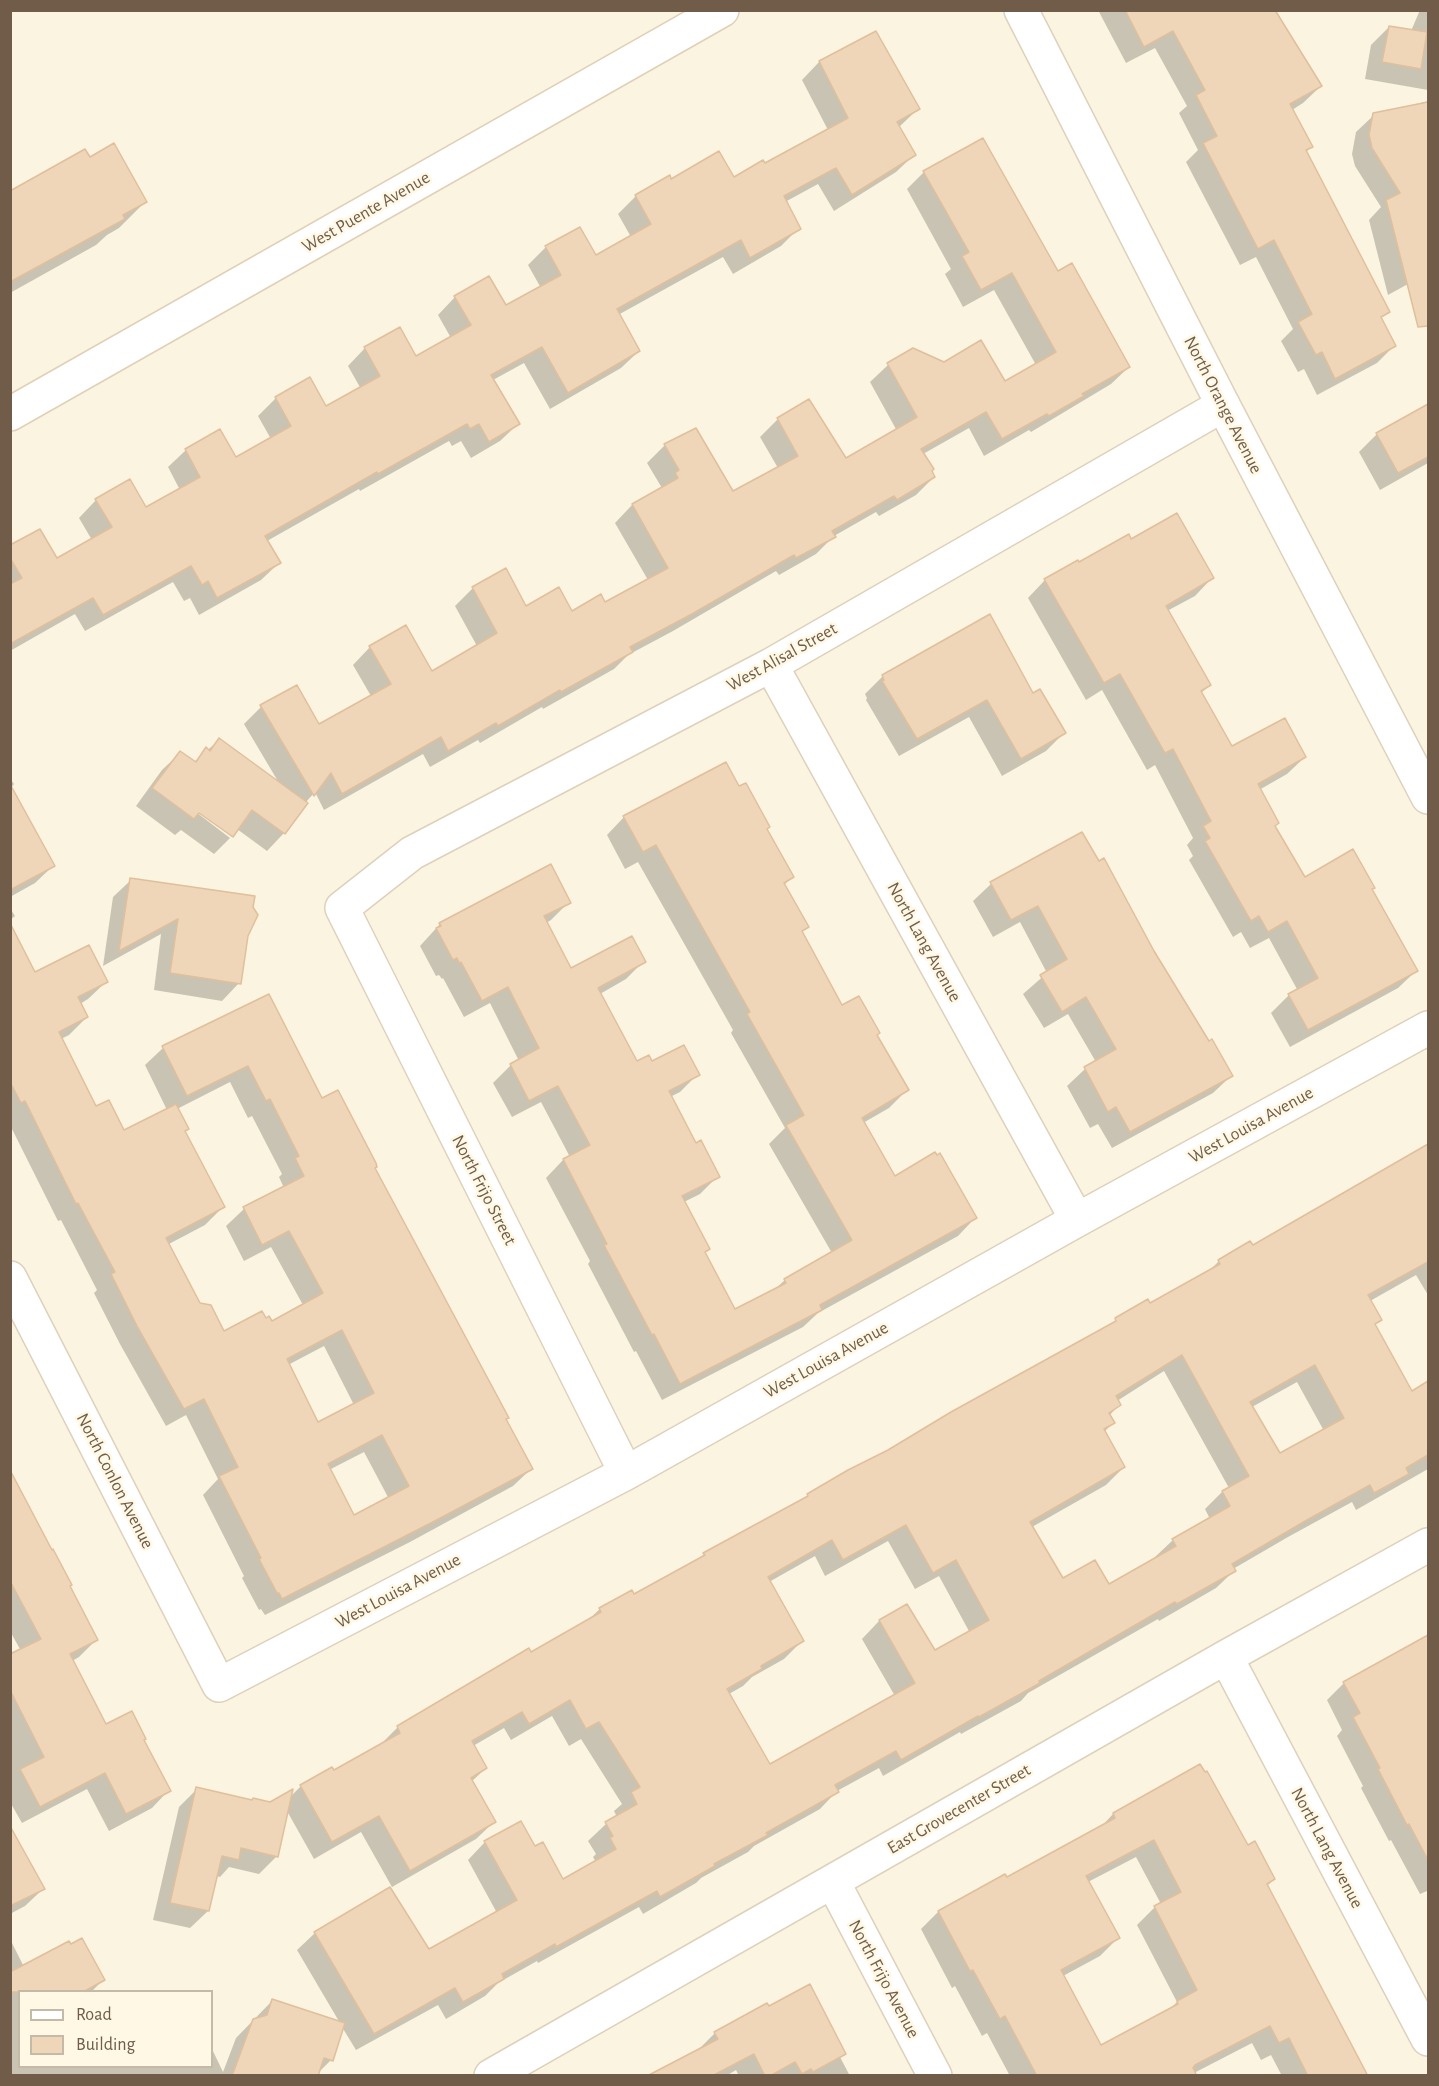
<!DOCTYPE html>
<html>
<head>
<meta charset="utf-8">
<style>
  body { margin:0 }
  #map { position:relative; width:1439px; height:2086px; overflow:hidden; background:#fbf4e0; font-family:"Alegreya Sans",sans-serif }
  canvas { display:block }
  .frame { position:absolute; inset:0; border:12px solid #705c49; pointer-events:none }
  .legend { position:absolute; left:18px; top:1990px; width:195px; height:78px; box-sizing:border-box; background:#fef8e5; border:2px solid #c5baa7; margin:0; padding:8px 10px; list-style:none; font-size:18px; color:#705c49 }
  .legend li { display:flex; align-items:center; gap:12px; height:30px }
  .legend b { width:30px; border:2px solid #c5baa7 }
</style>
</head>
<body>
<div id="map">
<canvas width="1439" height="2086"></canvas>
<div class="frame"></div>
<ul class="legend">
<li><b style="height:8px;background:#fff"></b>Road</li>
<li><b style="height:16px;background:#efd6b9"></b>Building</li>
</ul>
</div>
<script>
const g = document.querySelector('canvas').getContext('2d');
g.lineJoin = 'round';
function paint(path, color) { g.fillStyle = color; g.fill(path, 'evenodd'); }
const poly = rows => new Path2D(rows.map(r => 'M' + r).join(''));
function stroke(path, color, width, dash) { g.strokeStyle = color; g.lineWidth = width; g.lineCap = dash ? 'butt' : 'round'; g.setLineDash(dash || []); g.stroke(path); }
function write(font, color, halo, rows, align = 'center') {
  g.font = font + ' "Alegreya Sans",sans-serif'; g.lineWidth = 5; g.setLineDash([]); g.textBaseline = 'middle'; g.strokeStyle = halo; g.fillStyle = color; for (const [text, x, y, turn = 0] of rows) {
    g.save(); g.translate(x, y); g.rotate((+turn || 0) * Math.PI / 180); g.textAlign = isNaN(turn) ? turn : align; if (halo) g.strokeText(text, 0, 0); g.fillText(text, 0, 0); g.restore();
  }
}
paint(poly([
  [1098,10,1256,10,1321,86,1303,103,1292,110,1311,147,1306,152,1388,311,1380,319,1394,346,1377,363,1317,395,1304,369,1298,372,1281,341,1293,329,1256,257,1240,265,1186,162,1198,150,1179,113,1187,106,1155,48,1126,63],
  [1420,10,1428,10,1428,90,1365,79,1371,45,1389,27,1411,31],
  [875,33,918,109,898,128,914,155,896,172,834,211,818,184,785,202,799,228,781,246,733,274,723,257,618,315,639,351,621,368,550,409,524,363,493,380,518,424,500,441,471,458,461,441,452,446,449,441,360,491,359,489,267,541,279,563,261,580,199,615,190,598,184,601,173,582,85,631,75,614,10,651,10,547,56,561,92,540,79,518,96,500,145,509,180,490,168,467,186,450,235,459,271,439,258,416,276,398,325,408,361,389,348,366,365,348,415,358,451,338,438,315,455,297,505,307,541,288,528,265,546,247,579,229,595,257,631,237,618,214,636,196,669,177,671,181,734,179,764,165,828,130,802,80,819,62],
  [1428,101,1428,273,1388,295,1369,220,1381,207,1355,166,1352,154,1356,132,1374,115],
  [89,159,145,202,119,228,107,235,96,245,10,293,10,192],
  [924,172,1058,273,1129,367,1111,384,1031,432,1029,430,984,456,969,428,923,454,934,477,916,495,879,516,876,512,834,536,816,554,779,575,776,571,673,631,628,655,614,669,543,709,542,707,480,743,478,740,430,767,423,754,324,810,315,792,305,803,284,833,267,851,237,829,231,837,231,834,194,807,192,809,230,838,214,854,181,830,175,835,136,806,162,770,180,753,194,762,219,740,279,783,244,724,261,707,319,726,371,696,353,665,370,647,431,673,477,646,455,606,473,588,505,570,525,608,571,613,604,604,648,580,615,523,632,505,662,488,647,463,665,445,733,493,778,468,760,437,778,419,846,460,897,431,870,382,888,365,913,350,944,364,1004,383,1036,365,994,290,963,307,945,274,951,269,907,189],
  [1428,407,1428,463,1380,490,1359,452,1377,434],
  [1131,541,1212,578,1195,596,1167,611,1210,685,1201,693,1232,748,1305,757,1287,774,1259,790,1274,827,1304,879,1371,890,1416,971,1398,988,1290,1047,1271,1013,1289,995,1298,991,1269,938,1250,948,1241,932,1233,937,1189,860,1193,856,1187,845,1193,838,1155,765,1147,770,1102,690,1086,700,1028,598,1045,580],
  [883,676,1032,695,1064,733,1046,751,1002,776,969,717,899,756,866,700,867,698,865,694],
  [10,778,14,784,11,788,53,866,35,883,10,897],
  [739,788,766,829,793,876,783,886,807,927,801,933,842,1007,876,1035,907,1090,889,1108,863,1123,894,1178,975,1218,958,1236,818,1313,803,1327,662,1400,636,1351,634,1352,588,1264,590,1261,546,1178,563,1160,570,1157,541,1102,512,1117,493,1083,511,1065,519,1061,490,1003,464,1017,443,978,442,979,439,975,436,976,420,946,440,924,569,902,551,920,546,923,571,971,644,961,626,979,600,994,637,1063,651,1063,698,1074,680,1092,670,1097,695,1145,718,1176,700,1194,684,1202,704,1253,734,1311,774,1290,785,1280,832,1253,769,1144,785,1128,731,1033,733,1030,638,862,625,869,607,835,624,817],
  [1082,834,1208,1043,1231,1076,1213,1093,1112,1148,1098,1124,1090,1128,1067,1086,1085,1069,1096,1062,1068,1014,1044,1028,1023,994,1047,973,1020,922,993,937,973,901,991,884],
  [131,880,246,936,239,983,222,1001,154,990,161,934,103,966,113,897],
  [10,908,15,916,10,920],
  [10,927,35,974,106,982,88,999,80,1004,87,1017,69,1035,61,1039,96,1108,124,1132,167,1110,145,1065,163,1048,268,996,322,1100,373,1168,531,1469,513,1486,410,1542,265,1615,261,1609,259,1610,242,1578,244,1576,203,1495,218,1479,186,1415,166,1426,120,1344,94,1293,97,1290,61,1220,58,1221,10,1125],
  [230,1082,248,1118,252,1116,282,1174,279,1177,284,1188,244,1209,226,1226,244,1261,271,1247,303,1305,271,1323,265,1320,223,1333,199,1304,167,1245,205,1225,223,1207,184,1133,187,1129,177,1109],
  [324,1346,354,1405,318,1424,288,1365],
  [364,1452,389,1499,354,1517,329,1470],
  [1428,1144,1428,1295,1416,1275,1370,1301,1380,1320,1375,1325,1411,1393,1428,1383,1428,1469,1356,1510,1352,1502,1288,1537,1233,1569,1234,1571,1216,1588,1159,1621,1158,1619,1028,1693,1021,1701,961,1734,960,1732,883,1776,879,1768,837,1791,820,1809,754,1846,748,1852,701,1878,696,1883,643,1914,639,1907,538,1963,537,1961,498,1983,485,1996,446,2019,438,2005,356,2050,342,2027,331,2060,317,2074,10,2076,10,1939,24,1967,103,1980,91,1992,20,1992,20,2066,212,2066,212,2049,223,2072,236,2038,272,2001,340,2023,297,1950,315,1933,428,1951,497,1913,468,1860,485,1842,534,1848,562,1881,596,1862,593,1857,596,1854,588,1841,606,1824,617,1817,614,1811,622,1804,581,1739,569,1746,552,1716,511,1740,504,1728,473,1746,486,1768,471,1782,494,1822,476,1839,392,1887,361,1832,314,1859,287,1811,277,1856,259,1874,229,1867,220,1877,216,1876,208,1911,190,1928,153,1920,179,1807,197,1789,252,1801,270,1803,290,1797,300,1787,331,1769,333,1773,380,1745,398,1727,529,1650,531,1654,587,1621,600,1609,631,1592,633,1596,698,1560,704,1554,803,1501,808,1495,1110,1326,1116,1320,1150,1305,1208,1272,1219,1261,1252,1247,1419,1152],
  [1164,1371,1229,1488,1222,1492,1205,1509,1210,1519,1173,1540,1155,1557,1156,1559,1108,1586,1062,1580,1032,1527,1106,1485,1124,1467,1104,1432,1113,1423,1109,1416,1119,1405,1117,1401],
  [1297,1382,1324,1431,1280,1455,1252,1407],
  [888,1541,915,1589,939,1576,970,1633,934,1652,907,1606,879,1621,862,1639,895,1696,769,1766,729,1694,743,1686,752,1677,784,1659,802,1641,769,1582,815,1556,825,1576],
  [10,1475,96,1640,79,1657,72,1661,105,1726,143,1740,169,1790,152,1808,109,1831,87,1789,22,1823,10,1802,10,1656,21,1651,10,1631],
  [1428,1637,1428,1893,1427,1891,1420,1894,1391,1840,1389,1841,1361,1788,1363,1786,1337,1736,1342,1730,1327,1700,1344,1683],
  [1200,1766,1247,1847,1274,1879,1267,1886,1367,2076,1282,2076,1271,2055,1261,2060,1252,2043,1194,2073,1195,2075,1010,2076,987,2033,982,2036,955,1986,952,1988,921,1929,938,1912,1005,1876,1006,1879,1100,1828,1113,1814],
  [1136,1857,1161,1904,1155,1907,1137,1925,1177,2002,1170,2009,1100,2047,1063,1976,1100,1956,1118,1938,1088,1882],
  [10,1845,43,1889,25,1906,10,1914],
  [715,2033,840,2057,850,2076,739,2076,736,2070,726,2076,652,2076,698,2050]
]), '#0003');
const building = poly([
  [1125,10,1275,10,1322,86,1290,104,1313,147,1306,150,1390,312,1381,317,1396,346,1335,379,1322,352,1316,355,1298,322,1312,314,1274,240,1258,249,1203,143,1217,136,1196,95,1205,90,1173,31,1144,47,1125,10],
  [1389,26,1427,32,1421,69,1382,62,1389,26],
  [876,31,920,109,897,122,916,155,852,195,836,168,784,196,801,229,750,258,741,240,617,309,640,351,568,393,542,347,491,375,520,424,489,442,479,424,470,429,467,424,378,474,377,472,265,536,281,563,217,598,208,581,202,585,191,566,103,615,93,598,10,644,10,584,22,578,10,558,10,545,40,529,57,558,112,527,95,499,130,479,146,507,200,477,185,449,220,429,236,457,291,426,275,397,310,377,326,406,380,376,364,347,400,327,416,356,471,325,454,296,489,276,506,305,561,275,545,246,580,227,596,255,651,224,635,195,670,175,671,179,719,151,734,177,763,160,765,163,848,118,819,61,876,31],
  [1428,102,1428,326,1418,327,1386,200,1400,193,1372,148,1369,135,1373,113,1428,102],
  [983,138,1058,271,1072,263,1130,367,1082,394,1084,396,1049,416,1047,414,1002,439,986,412,921,449,934,469,932,471,935,477,897,500,894,496,832,531,836,537,796,558,794,555,692,614,630,647,633,652,561,692,560,690,498,726,496,723,448,751,441,737,342,794,331,773,314,796,260,705,297,685,319,724,391,684,369,646,406,625,432,671,497,633,472,587,506,568,526,606,559,587,572,611,601,594,605,602,668,568,632,504,678,478,675,473,679,470,664,444,696,428,733,491,798,456,777,418,809,399,846,458,917,417,887,363,913,348,944,362,981,340,1005,381,1056,352,1012,273,981,290,962,256,969,252,923,171,983,138],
  [114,143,147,202,123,215,125,219,10,282,10,191,85,149,90,157,114,143],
  [1428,404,1428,457,1398,473,1376,433,1428,404],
  [1177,513,1214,578,1166,606,1211,685,1201,691,1232,746,1285,718,1306,757,1258,784,1279,823,1275,826,1305,877,1353,849,1375,888,1372,889,1418,971,1308,1030,1288,994,1318,978,1287,921,1268,932,1259,916,1251,921,1205,841,1210,838,1203,826,1211,821,1173,749,1165,753,1120,674,1104,683,1044,579,1078,560,1079,562,1129,534,1131,539,1177,513],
  [990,614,1033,693,1040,689,1066,733,1021,759,987,700,917,739,882,681,884,680,882,675,990,614],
  [219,738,308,803,285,834,252,810,233,837,199,813,194,819,152,788,180,751,196,762,206,747,210,751,219,738],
  [726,762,739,786,746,783,770,827,767,829,794,877,784,883,809,927,802,931,842,1005,859,996,880,1033,877,1035,909,1090,862,1118,895,1176,935,1152,937,1155,940,1153,977,1218,820,1305,822,1310,680,1384,654,1334,652,1335,604,1245,607,1244,563,1159,590,1145,558,1086,529,1101,510,1064,539,1048,508,987,482,1001,461,962,459,963,457,958,453,960,436,928,441,926,439,923,551,864,571,903,544,916,571,968,632,936,646,962,598,988,637,1061,649,1055,652,1061,684,1045,700,1075,669,1091,696,1143,701,1140,720,1177,682,1196,710,1249,705,1252,735,1309,786,1283,784,1279,852,1240,786,1125,804,1115,747,1014,750,1012,656,845,643,852,623,816,726,762],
  [10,784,55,866,10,890,10,784],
  [1082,832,1099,861,1104,858,1154,951,1209,1041,1212,1039,1233,1076,1130,1132,1116,1107,1108,1112,1084,1067,1116,1049,1086,997,1062,1012,1040,975,1067,959,1038,906,1011,920,990,882,1082,832],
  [130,878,255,896,253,907,258,915,248,936,241,984,170,973,178,919,119,951,130,878],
  [10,923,35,972,89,945,108,982,78,997,88,1017,59,1032,96,1106,109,1100,124,1130,176,1104,189,1129,185,1131,225,1207,166,1238,200,1303,211,1305,224,1331,262,1311,266,1318,269,1316,272,1321,323,1293,289,1231,262,1245,243,1207,304,1176,295,1158,299,1156,270,1099,266,1101,248,1066,187,1096,162,1046,269,994,322,1098,338,1090,376,1163,377,1167,375,1168,509,1418,506,1419,533,1469,429,1524,282,1599,279,1593,277,1593,259,1559,261,1558,219,1476,238,1467,204,1399,184,1409,137,1326,111,1274,115,1272,78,1203,76,1204,25,1101,21,1103,10,1082,10,923],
  [342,1330,374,1393,318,1422,287,1359,342,1330],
  [382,1435,409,1486,354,1515,328,1464,382,1435],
  [1428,1144,1428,1262,1368,1295,1382,1320,1375,1324,1412,1391,1428,1381,1428,1455,1406,1468,1409,1474,1374,1493,1370,1485,1307,1520,1232,1564,1236,1571,1177,1604,1175,1602,1039,1681,1040,1683,979,1717,978,1716,901,1760,896,1751,835,1785,839,1792,766,1833,768,1835,714,1864,715,1866,660,1897,657,1891,556,1947,555,1944,502,1974,504,1979,463,2002,455,1988,374,2034,314,1932,390,1887,429,1949,517,1900,484,1841,521,1821,535,1846,543,1842,563,1879,616,1849,610,1838,613,1836,605,1822,637,1804,631,1792,640,1787,599,1722,586,1729,570,1700,529,1724,522,1712,472,1741,487,1768,471,1778,496,1822,410,1871,379,1816,332,1842,300,1785,332,1767,334,1770,400,1733,397,1726,529,1648,531,1652,601,1612,599,1608,632,1590,634,1594,705,1555,703,1553,808,1496,807,1494,848,1470,888,1450,951,1412,1116,1321,1115,1318,1148,1299,1150,1303,1220,1264,1218,1260,1250,1241,1253,1245,1428,1144],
  [1182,1355,1249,1476,1222,1491,1230,1506,1172,1539,1176,1546,1109,1584,1095,1560,1063,1578,1030,1522,1125,1467,1104,1429,1115,1423,1109,1413,1121,1405,1116,1396,1182,1355],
  [1315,1365,1344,1418,1280,1453,1250,1402,1315,1365],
  [906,1525,933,1573,956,1560,989,1620,935,1650,907,1604,879,1620,915,1683,770,1764,727,1689,762,1669,761,1666,804,1641,768,1577,832,1540,843,1560,906,1525],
  [10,1470,52,1550,53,1549,72,1585,70,1586,98,1640,70,1654,106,1724,132,1711,146,1739,144,1740,171,1791,126,1814,105,1773,40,1807,20,1769,44,1757,10,1690,10,1654,41,1639,10,1581,10,1470],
  [1428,1635,1428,1860,1409,1824,1407,1825,1378,1769,1380,1768,1353,1717,1360,1713,1343,1682,1428,1635],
  [1200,1764,1205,1772,1207,1771,1248,1845,1255,1841,1275,1879,1267,1884,1368,2076,1308,2076,1289,2038,1279,2043,1270,2026,1195,2065,1193,2068,1197,2076,1037,2076,1005,2016,1000,2019,973,1970,970,1971,938,1911,1005,1874,1007,1877,1115,1818,1113,1813,1200,1764],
  [1154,1840,1181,1892,1154,1906,1197,1990,1177,2001,1178,2004,1101,2045,1061,1970,1120,1938,1086,1876,1154,1840],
  [196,1787,252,1800,253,1798,270,1802,293,1789,278,1857,241,1848,239,1860,222,1856,209,1911,170,1903,196,1787],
  [10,1826,45,1889,10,1906,10,1826],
  [82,1938,105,1980,83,1992,10,1992,10,1972,69,1941,71,1944,82,1938],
  [810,1984,846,2054,813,2072,811,2069,802,2074,795,2062,770,2076,765,2076,754,2054,712,2076,647,2076,718,2039,714,2032,767,2003,769,2006,810,1984],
  [272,1999,345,2023,333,2061,324,2058,318,2076,232,2076,253,2019,267,2015,272,1999]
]);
paint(building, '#efd6b9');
stroke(building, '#e0bf9a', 1.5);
const minor = poly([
  [771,665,1077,1220],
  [10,1278,219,1685,626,1473,1077,1220,1428,1028],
  [626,1473,342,908,412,853,771,665,1223,405],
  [1226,1657,1428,2039],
  [833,1882,935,2076],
  [491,2076,1226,1657,1428,1545]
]);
const tertiary = poly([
  [1021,10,1223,405,1428,797]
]);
const secondary = poly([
  [10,414,722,10]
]);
stroke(minor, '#ded1bc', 36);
stroke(tertiary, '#ded1bc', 36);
stroke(secondary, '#e0d0b8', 36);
stroke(minor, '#fff', 33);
stroke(tertiary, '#fff', 33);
stroke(secondary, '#fff', 33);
write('18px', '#705c49', '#fef8e5', [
  ["West Puente Avenue",366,212,-30],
  ["North Orange Avenue",1223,405,63],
  ["West Alisal Street",782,657,-29],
  ["North Lang Avenue",924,942,61],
  ["West Louisa Avenue",1251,1125,-29],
  ["North Frijo Street",484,1190,63],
  ["West Louisa Avenue",826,1360,-29],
  ["North Conlon Avenue",115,1481,63],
  ["West Louisa Avenue",398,1591,-28],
  ["East Grovecenter Street",959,1809,-30],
  ["North Lang Avenue",1327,1848,62],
  ["North Frijo Avenue",884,1979,62]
]);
</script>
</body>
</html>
